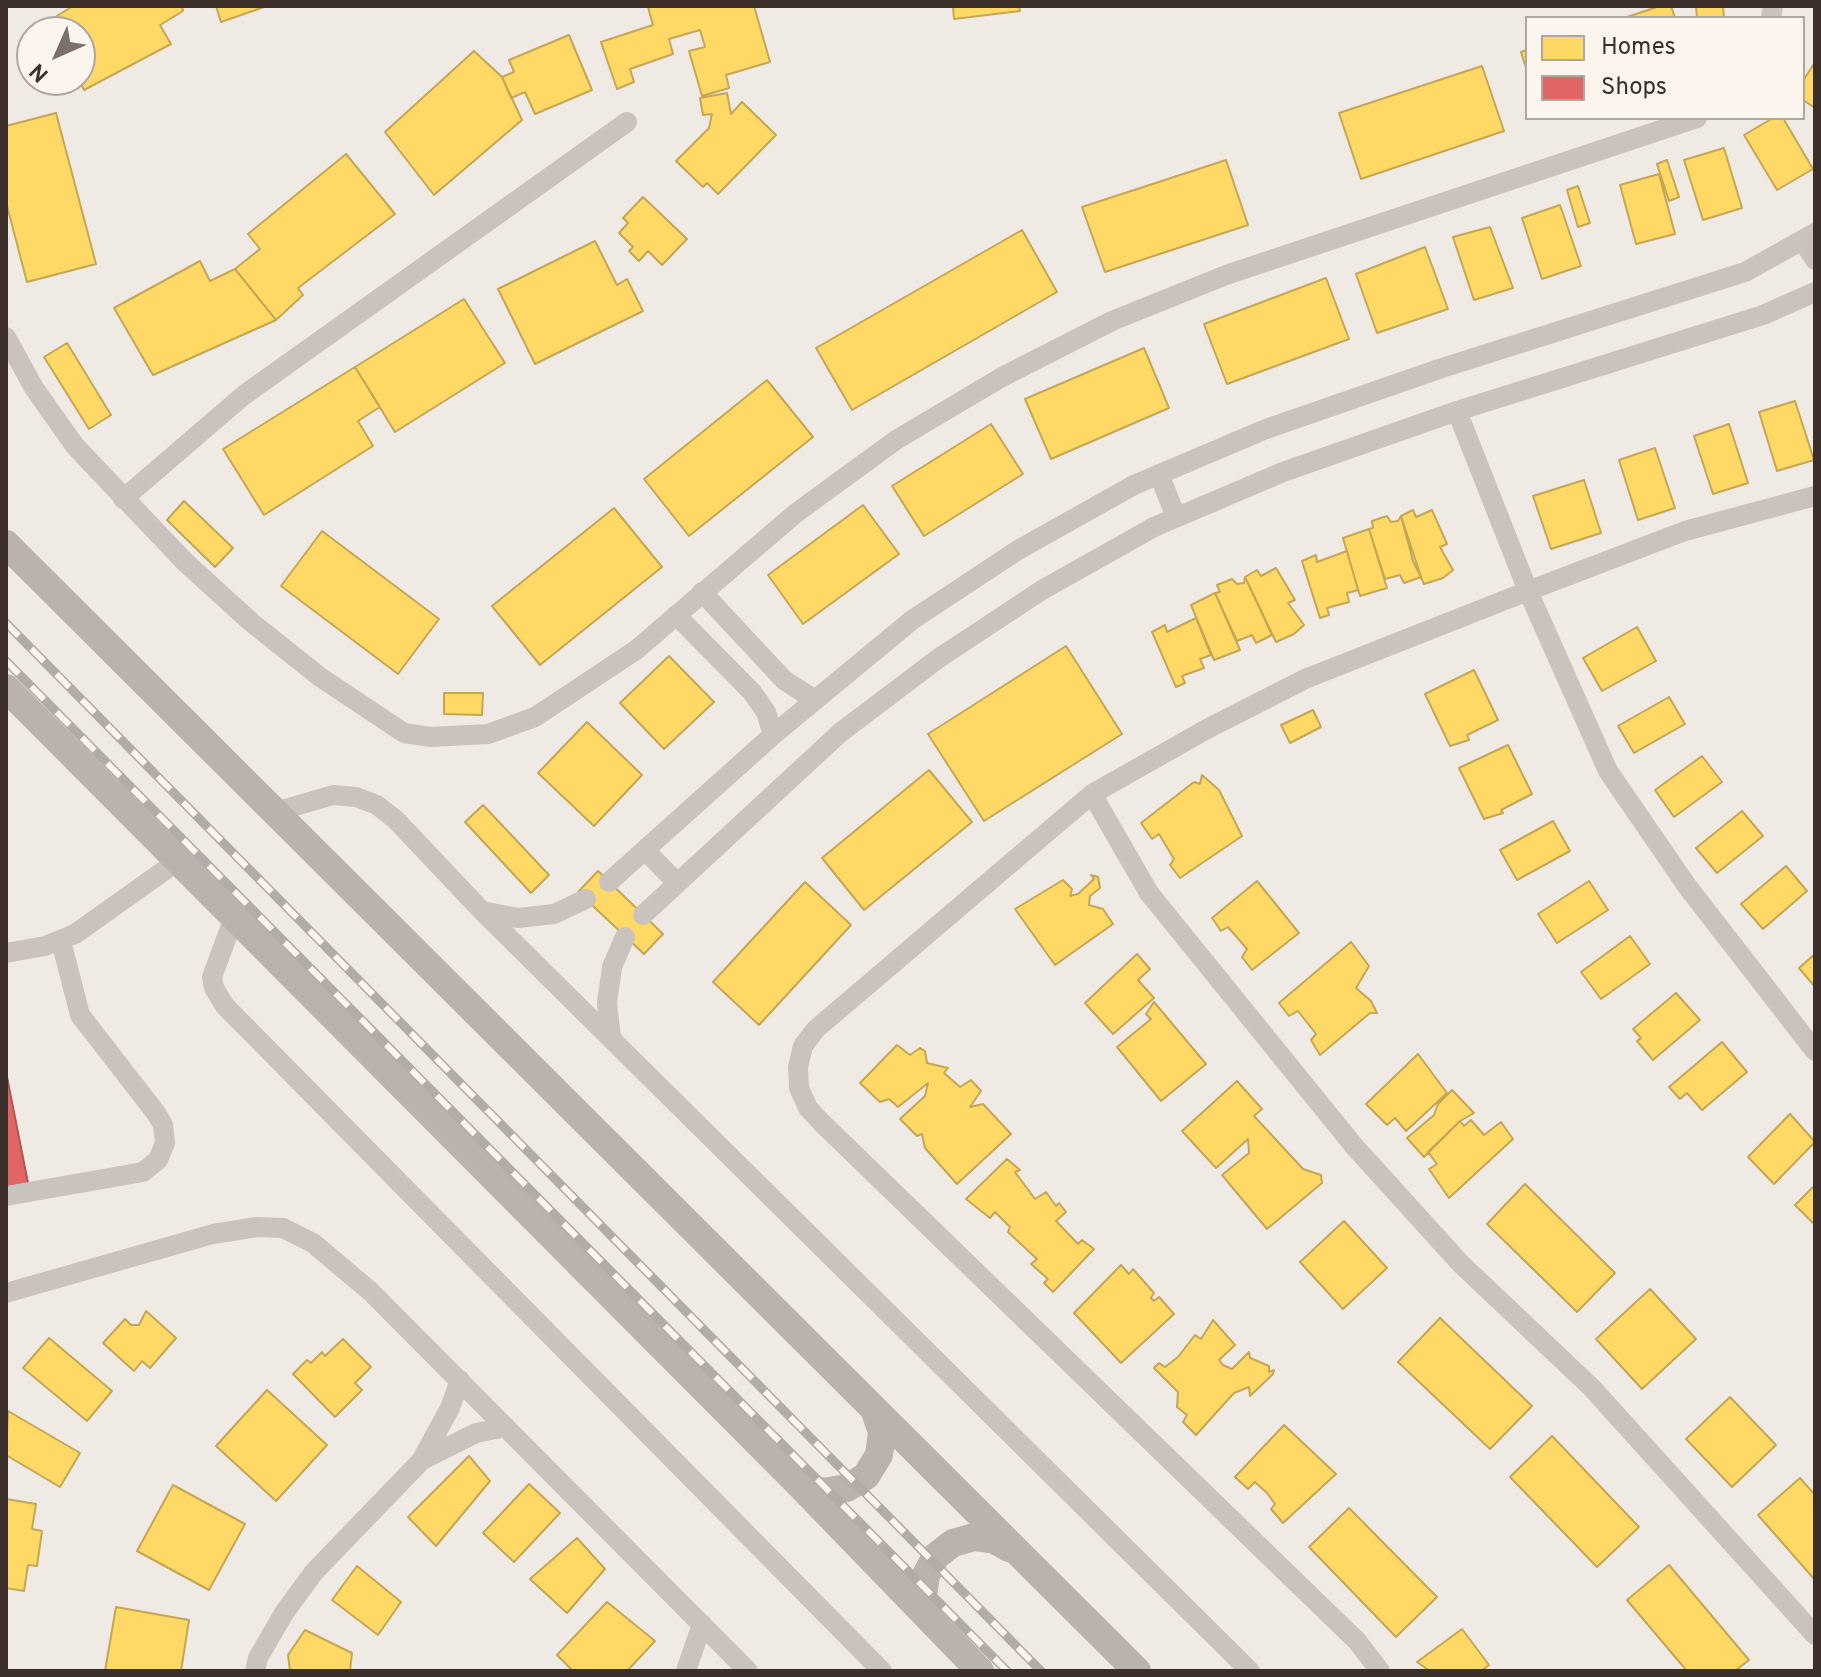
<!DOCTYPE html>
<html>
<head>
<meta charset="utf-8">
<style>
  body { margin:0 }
  #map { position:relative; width:1821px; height:1677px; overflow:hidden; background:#f0eae4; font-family:Overpass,sans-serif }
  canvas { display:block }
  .frame { position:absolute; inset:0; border:8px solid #3c2f2a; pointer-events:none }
  .legend { position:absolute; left:1525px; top:16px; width:280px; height:104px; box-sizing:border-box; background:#fcf5ed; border:2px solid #afa69f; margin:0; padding:10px 14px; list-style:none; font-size:24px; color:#3c2f2a }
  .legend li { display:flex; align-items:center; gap:16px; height:40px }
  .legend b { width:40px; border:2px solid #afa69f }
  .north { position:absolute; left:16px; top:16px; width:80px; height:80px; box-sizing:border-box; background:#fcf5ed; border:2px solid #afa69f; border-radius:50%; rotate:225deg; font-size:22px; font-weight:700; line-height:32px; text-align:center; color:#3c2f2a }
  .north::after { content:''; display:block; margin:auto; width:28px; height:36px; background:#7b706b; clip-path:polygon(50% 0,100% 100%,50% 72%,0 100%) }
</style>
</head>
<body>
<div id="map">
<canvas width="1821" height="1677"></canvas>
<div class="frame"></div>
<ul class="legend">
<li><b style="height:22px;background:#ffd966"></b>Homes</li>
<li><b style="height:22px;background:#e06666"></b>Shops</li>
</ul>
<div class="north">N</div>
</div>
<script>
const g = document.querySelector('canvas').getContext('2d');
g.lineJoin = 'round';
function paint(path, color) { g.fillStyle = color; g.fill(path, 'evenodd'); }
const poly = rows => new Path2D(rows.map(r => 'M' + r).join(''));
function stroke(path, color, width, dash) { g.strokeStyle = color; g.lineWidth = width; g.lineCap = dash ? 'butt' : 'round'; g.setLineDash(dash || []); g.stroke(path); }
const homes = poly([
  [73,6,182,6,183,11,160,25,171,44,84,90,79,80,80,32,55,32,49,21,73,6],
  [216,6,267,6,221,22,216,6],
  [754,6,770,62,726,75,729,88,702,96,689,51,705,47,700,30,669,39,673,54,630,69,634,82,617,89,601,42,653,25,648,7,754,6],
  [953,6,1019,6,1020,11,954,19,953,6],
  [1660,6,1671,6,1675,18,1624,18,1660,6],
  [1696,6,1723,6,1724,18,1697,18,1696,6],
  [569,35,592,90,535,114,525,92,511,98,502,77,514,72,509,60,569,35],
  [1527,50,1527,71,1521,52,1527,50],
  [474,51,502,77,522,120,434,195,385,132,474,51],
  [1815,62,1815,108,1803,100,1803,81,1815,62],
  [1482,66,1504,131,1361,179,1339,113,1482,66],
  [727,93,731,114,742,102,776,135,718,194,707,183,703,187,676,161,709,128,712,114,703,115,700,98,727,93],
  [56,113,96,264,27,282,6,202,6,126,56,113],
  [1773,118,1783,118,1813,169,1777,190,1744,135,1773,118],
  [1724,148,1742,208,1703,220,1684,160,1724,148],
  [346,154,395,214,298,288,303,295,276,320,235,269,260,249,248,234,346,154],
  [1226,160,1248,225,1105,272,1082,207,1226,160],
  [1667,160,1679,197,1669,201,1657,164,1667,160],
  [1659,174,1675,234,1636,244,1620,185,1659,174],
  [1578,186,1590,223,1578,227,1567,190,1578,186],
  [643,197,687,239,662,265,648,251,639,261,629,251,633,247,619,233,628,223,623,218,643,197],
  [1560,205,1581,266,1542,279,1522,218,1560,205],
  [1490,227,1513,288,1474,300,1453,237,1490,227],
  [1022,230,1057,292,852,410,816,348,1022,230],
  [595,241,617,285,627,279,643,311,535,364,498,289,595,241],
  [1425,247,1448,309,1377,333,1356,274,1425,247],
  [200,261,210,281,235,269,276,320,153,375,114,308,200,261],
  [1326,278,1349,339,1227,384,1204,324,1326,278],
  [464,299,505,363,395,432,355,367,464,299],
  [67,343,111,415,89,429,44,357,67,343],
  [1144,348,1169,408,1051,459,1025,399,1144,348],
  [355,367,380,407,358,421,373,446,264,515,223,449,355,367],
  [767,380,813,437,689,536,644,479,767,380],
  [1795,401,1814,460,1777,471,1759,412,1795,401],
  [991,424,1023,474,924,536,892,486,991,424],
  [1729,424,1748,483,1713,494,1694,436,1729,424],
  [1655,448,1675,508,1638,520,1619,460,1655,448],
  [1584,480,1601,533,1551,549,1533,496,1584,480],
  [184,501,233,548,215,567,167,520,184,501],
  [863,505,899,554,803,624,768,575,863,505],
  [614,508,662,567,540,665,492,606,614,508],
  [1413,510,1416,517,1432,510,1447,544,1440,547,1453,570,1443,578,1424,584,1413,561,1401,516,1413,510],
  [1387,516,1391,522,1398,521,1401,516,1421,577,1404,583,1400,575,1385,579,1369,529,1373,528,1372,521,1387,516],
  [1369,529,1387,588,1360,596,1343,538,1369,529],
  [322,531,439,619,398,674,281,586,322,531],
  [1347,551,1358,590,1347,593,1349,602,1327,608,1329,615,1320,618,1302,561,1316,555,1317,562,1347,551],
  [1276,568,1295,600,1288,603,1304,625,1294,634,1276,642,1245,577,1257,570,1261,576,1276,568],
  [1245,577,1272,635,1256,643,1252,635,1237,641,1215,593,1220,592,1217,585,1232,579,1237,584,1244,583,1245,577],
  [1215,593,1240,650,1214,660,1191,605,1215,593],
  [1196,618,1211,655,1200,659,1204,668,1182,676,1185,683,1176,687,1152,632,1165,625,1167,632,1196,618],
  [1637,627,1656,661,1602,691,1583,658,1637,627],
  [1066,646,1122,734,984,821,928,734,1066,646],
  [669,656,714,702,664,749,620,703,669,656],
  [1474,670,1498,720,1467,735,1469,740,1450,746,1425,694,1474,670],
  [444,693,483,693,482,715,444,714,444,693],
  [1669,697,1685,724,1634,753,1618,726,1669,697],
  [1313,710,1321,727,1290,743,1281,725,1313,710],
  [587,722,642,775,594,826,538,773,587,722],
  [1508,745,1532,794,1501,810,1503,813,1484,819,1459,768,1508,745],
  [1702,756,1722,782,1674,817,1655,790,1702,756],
  [929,770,972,822,864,910,822,858,929,770],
  [1202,775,1219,790,1242,836,1180,878,1170,865,1174,859,1159,834,1152,839,1141,823,1194,782,1200,784,1202,775],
  [483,805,549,875,531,893,465,822,483,805],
  [1742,811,1763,836,1717,873,1696,848,1742,811],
  [1553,821,1570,851,1517,880,1500,850,1553,821],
  [1786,866,1807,891,1763,929,1741,904,1786,866],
  [598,871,663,934,644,954,578,892,598,871],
  [1091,875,1098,877,1100,888,1090,896,1089,905,1103,909,1113,924,1055,965,1015,909,1063,880,1072,889,1070,896,1078,894,1094,879,1091,875],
  [1257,881,1299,933,1252,970,1242,957,1247,949,1228,927,1221,931,1212,918,1257,881],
  [1589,881,1608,910,1557,943,1538,914,1589,881],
  [805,882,851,925,759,1025,713,982,805,882],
  [1630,936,1650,964,1601,999,1581,972,1630,936],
  [1351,942,1369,966,1356,988,1371,1001,1377,1013,1370,1013,1320,1055,1311,1040,1316,1034,1298,1011,1289,1016,1279,1003,1351,942],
  [1137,954,1150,969,1138,980,1154,998,1113,1034,1085,1003,1137,954],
  [1815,954,1815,987,1799,968,1815,954],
  [1676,993,1700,1020,1653,1060,1637,1041,1641,1038,1633,1029,1676,993],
  [1154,1002,1206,1064,1161,1101,1117,1047,1151,1019,1146,1014,1154,1002],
  [1722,1042,1747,1072,1702,1110,1687,1093,1680,1099,1669,1087,1722,1042],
  [897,1045,910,1055,920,1048,925,1051,927,1063,948,1068,944,1073,960,1087,971,1080,981,1091,970,1107,983,1104,1011,1134,957,1184,925,1148,922,1134,917,1136,900,1119,925,1096,928,1083,898,1107,889,1099,880,1102,860,1083,897,1045],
  [1418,1054,1447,1093,1406,1131,1395,1118,1387,1125,1366,1104,1418,1054],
  [1237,1081,1262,1109,1254,1116,1303,1169,1321,1175,1322,1183,1267,1229,1222,1175,1249,1153,1248,1139,1216,1168,1182,1131,1237,1081],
  [1452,1090,1474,1113,1460,1121,1424,1157,1407,1138,1434,1115,1438,1104,1452,1090],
  [1790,1114,1815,1142,1774,1184,1748,1157,1790,1114],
  [1471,1120,1484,1135,1501,1122,1513,1139,1449,1198,1429,1169,1437,1164,1428,1152,1460,1121,1464,1126,1471,1120],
  [1007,1159,1020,1170,1015,1172,1035,1199,1046,1192,1056,1206,1059,1203,1066,1212,1056,1221,1078,1244,1082,1240,1094,1249,1053,1292,1044,1283,1048,1279,1031,1264,1037,1259,1008,1232,1010,1227,995,1212,990,1218,966,1199,1007,1159],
  [1525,1184,1615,1273,1577,1312,1487,1224,1525,1184],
  [1815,1185,1815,1225,1795,1205,1815,1185],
  [1344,1221,1387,1268,1343,1309,1300,1262,1344,1221],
  [1121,1265,1129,1274,1133,1269,1154,1293,1151,1298,1154,1301,1159,1297,1174,1314,1121,1363,1074,1313,1121,1265],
  [1650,1289,1696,1339,1642,1389,1596,1339,1650,1289],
  [146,1311,176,1338,150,1368,142,1361,134,1371,103,1343,125,1319,131,1325,139,1325,146,1311],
  [1440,1318,1532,1406,1490,1449,1398,1362,1440,1318],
  [1213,1320,1235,1345,1219,1360,1223,1365,1232,1369,1249,1352,1250,1358,1269,1366,1269,1372,1274,1370,1273,1374,1250,1396,1249,1387,1234,1393,1196,1435,1183,1422,1187,1415,1177,1407,1178,1392,1154,1368,1159,1363,1165,1367,1178,1357,1195,1335,1201,1339,1213,1320],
  [49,1338,112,1391,87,1421,23,1368,49,1338],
  [343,1339,371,1367,355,1383,362,1390,335,1417,293,1374,307,1360,311,1363,322,1352,325,1356,343,1339],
  [267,1390,327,1445,276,1501,216,1446,267,1390],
  [1730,1397,1776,1445,1732,1487,1686,1439,1730,1397],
  [8,1411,80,1453,60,1487,6,1455,8,1411],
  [1284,1425,1336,1474,1283,1523,1271,1509,1275,1504,1267,1493,1255,1482,1248,1489,1235,1477,1284,1425],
  [1552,1436,1639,1527,1597,1567,1510,1477,1552,1436],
  [469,1456,490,1481,436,1546,408,1517,469,1456],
  [1800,1478,1815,1495,1815,1580,1758,1515,1800,1478],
  [529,1484,560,1513,514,1562,483,1533,529,1484],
  [173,1485,245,1524,209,1590,137,1551,173,1485],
  [6,1499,36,1504,32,1529,42,1531,37,1566,28,1565,24,1591,6,1588,6,1499],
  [1349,1508,1437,1597,1396,1637,1309,1547,1349,1508],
  [577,1538,605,1569,567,1613,530,1579,577,1538],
  [1669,1565,1749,1660,1735,1671,1687,1671,1627,1600,1669,1565],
  [357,1566,401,1602,378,1635,332,1600,357,1566],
  [607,1602,655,1641,627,1671,573,1671,557,1655,607,1602],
  [116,1607,189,1620,181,1671,105,1671,116,1607],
  [1462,1629,1489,1665,1481,1671,1430,1671,1417,1662,1462,1629],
  [305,1630,352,1653,350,1671,290,1671,288,1655,305,1630]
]);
paint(homes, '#ffd966');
stroke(homes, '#c4a654', 2);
const shops = poly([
  [6,1072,28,1183,6,1187,6,1072]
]);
paint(shops, '#e06666');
stroke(shops, '#af5654', 2);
stroke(poly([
  [1771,18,1773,6],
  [1803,241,1815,260],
  [6,337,34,388,75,446,185,562,251,622,320,677,404,733,431,737,488,734,535,717,636,650,796,513,896,440,1002,377,1112,321,1226,275,1697,118],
  [1457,411,1528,591,1608,771,1687,886,1815,1051],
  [1159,474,1176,517],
  [123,499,244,395,627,122],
  [702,592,784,680,815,700],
  [676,615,752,692,766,712,773,735],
  [1092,794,1149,893,1354,1146,1461,1264,1592,1388,1815,1635],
  [275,812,333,795,356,797,377,805,396,820,482,911,1250,1671],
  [645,850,676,882],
  [609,882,773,735,912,620,1018,550,1134,485,1266,429,1442,368,1745,272,1815,233],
  [482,911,518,918,554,914,586,899],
  [235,915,212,977,214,988,225,1006,882,1671],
  [643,915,841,732,939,658,1042,590,1154,527,1283,472,1457,411,1763,315,1815,292],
  [6,953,45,946,75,934,179,860],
  [611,1038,607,1003,612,967,625,937],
  [6,1196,143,1172,158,1160,165,1143,163,1125,156,1113,80,1015,61,941],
  [6,1293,213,1234,257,1227,283,1228,313,1243,370,1291,748,1671],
  [424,1459,476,1433,506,1427],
  [255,1671,258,1658,284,1613,314,1572,421,1461,450,1408,460,1380],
  [686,1671,702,1624],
  [1380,1671,1357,1641,822,1123,808,1108,799,1088,798,1067,803,1046,816,1029,1092,794,1207,729,1305,679,1528,591,1685,531,1815,496]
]), '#cac3bd', 20);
stroke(poly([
  [6,544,1137,1671],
  [6,688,800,1485,980,1671],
  [800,1485,823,1492,847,1488,866,1476,879,1455,882,1432,874,1409],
  [929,1616,923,1596,926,1575,936,1556,953,1543,974,1537,995,1540,1009,1548]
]), '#bab3ad', 28);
const rail = poly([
  [6,623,1041,1671],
  [6,661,1007,1671]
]);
stroke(rail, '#b2aca7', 9);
stroke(rail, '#fcf5ed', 6, [18]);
</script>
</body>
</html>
